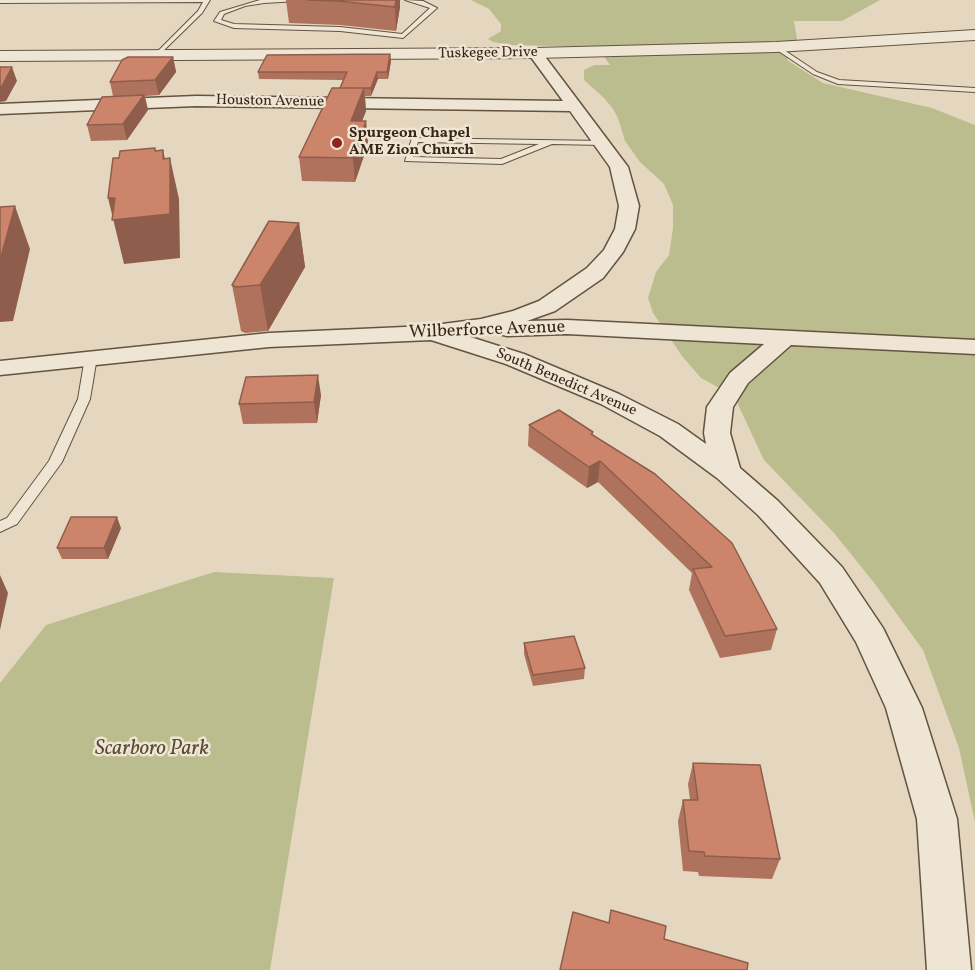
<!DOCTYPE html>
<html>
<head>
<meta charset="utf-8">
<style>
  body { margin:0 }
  canvas { display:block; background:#e5d7bf }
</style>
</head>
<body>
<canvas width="975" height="970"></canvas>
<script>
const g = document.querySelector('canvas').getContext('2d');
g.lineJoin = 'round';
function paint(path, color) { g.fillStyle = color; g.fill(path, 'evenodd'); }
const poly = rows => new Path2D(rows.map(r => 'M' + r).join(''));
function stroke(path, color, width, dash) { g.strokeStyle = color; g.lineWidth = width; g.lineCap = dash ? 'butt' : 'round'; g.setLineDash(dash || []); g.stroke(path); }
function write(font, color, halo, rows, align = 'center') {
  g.font = font + ' Vollkorn,serif'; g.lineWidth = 5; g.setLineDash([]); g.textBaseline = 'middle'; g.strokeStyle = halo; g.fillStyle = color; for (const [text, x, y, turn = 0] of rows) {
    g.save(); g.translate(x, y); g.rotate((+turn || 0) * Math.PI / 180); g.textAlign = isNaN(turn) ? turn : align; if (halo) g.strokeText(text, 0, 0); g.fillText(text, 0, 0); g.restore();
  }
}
paint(poly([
  [471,0,880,0,842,21,794,21,797,39,787,60,823,83,932,108,975,125,975,822,959,748,923,650,875,584,834,533,764,460,734,396,701,378,682,356,653,313,648,298,656,272,669,255,673,228,673,205,664,184,640,162,625,141,618,118,613,109,605,99,584,80,584,70,594,65,610,65,597,47,510,45,493,42,488,39,501,31,501,24,489,9],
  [214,572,334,578,270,970,0,970,0,683,46,625]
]), '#bbbd8e');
const service = poly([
  [0,0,210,0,202,13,156,58,154,55,198,11,203,2,0,3,0,0],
  [260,0,316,0,264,3,245,6,224,14,221,20,234,24,340,27,402,34,430,8,405,0,423,1,437,8,403,38,340,31,234,28,214,21,220,12,260,0],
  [774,46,778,46,817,72,839,80,975,88,975,92,838,84,813,74,774,48,774,46],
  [412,138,603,141,607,143,603,145,552,144,502,164,405,161,412,138],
  [418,142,539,144,501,159,413,157,418,142],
  [91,354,97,357,90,399,62,462,17,524,0,532,0,521,7,518,49,461,78,399,85,357,91,354]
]);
const minor = poly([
  [535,49,540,50,628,167,639,206,635,229,623,252,603,278,555,311,527,321,567,320,975,340,975,354,791,345,748,383,733,407,730,433,740,468,778,501,842,567,883,628,922,708,957,819,971,970,927,970,917,819,886,708,856,642,820,583,758,515,717,478,660,436,601,404,506,364,431,340,269,347,0,375,0,361,269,333,427,326,481,319,513,311,539,301,587,268,604,250,615,229,619,206,610,167,570,111,196,106,0,114,0,104,196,96,563,101,528,53,535,49],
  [496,329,499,334,507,336,567,334,764,344,730,373,707,407,704,433,706,444,678,424,619,394,524,354,464,335,496,329]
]);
const tertiary = poly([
  [975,30,975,40,776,52,535,58,0,61,0,51,535,48,776,42,975,30]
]);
stroke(service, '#645340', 2);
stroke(minor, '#645340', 3);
stroke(tertiary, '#645340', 2);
paint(service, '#eee5d5');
paint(minor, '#eee5d5');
paint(tertiary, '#eee5d5');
paint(poly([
  [286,0,400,0,400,7,396,31,340,25,289,23],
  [390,54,391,61,388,79,378,79,371,96,365,96,366,111,362,121,366,121,368,144,355,182,302,181,299,157,340,88,343,80,259,79,258,72],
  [173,57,176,72,159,95,145,96,148,110,127,140,91,141,87,125,113,96,110,82],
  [299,223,305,267,268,331,245,333,241,331,232,285],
  [321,395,317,423,243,424,239,404],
  [529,425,593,432,593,435,777,629,771,650,720,658,689,590,692,573,598,482,587,488,528,446],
  [121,528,108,559,62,559,57,548],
  [524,643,585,668,584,679,533,686,524,654],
  [693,763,780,859,772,879,699,876,698,872,683,871,678,821,683,800,690,800,688,784]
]), '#af725c');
paint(poly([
  [396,0,400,0,400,7,396,31,395,7],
  [390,54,391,61,388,79,387,72],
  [173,57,176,72,159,95,155,80],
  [12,67,17,81,6,101,0,102,0,87],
  [377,72,378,79,371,96,371,88],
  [364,88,366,111,353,144,351,121],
  [144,95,148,110,127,140,123,124],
  [366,121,368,144,355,182,353,158],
  [163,150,170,182,170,158,179,199,180,258,124,264,108,198,163,159],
  [15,206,30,249,13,321,0,322,0,260],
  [299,223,305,267,268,331,260,285],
  [318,375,321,395,317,423,314,402],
  [600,461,598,482,587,488,589,467],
  [117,517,121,528,108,559,104,548],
  [0,575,8,593,0,630]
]), '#8f5d4b');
const building = poly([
  [308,0,396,0,395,7,338,1,308,0],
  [390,54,387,72,377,72,371,88,340,88,347,72,258,72,267,55,390,54],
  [128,57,173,57,155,80,110,82,122,60,128,57],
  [0,67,12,67,2,86,0,87,0,67],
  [332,88,364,88,351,121,366,121,353,158,299,157,332,88],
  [144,95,123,124,87,125,102,97,144,95],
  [155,148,155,151,163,150,163,159,170,158,170,214,112,220,115,198,108,198,113,158,119,158,120,151,155,148],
  [15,206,0,260,0,207,15,206],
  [269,221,299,223,260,285,236,287,232,285,269,221],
  [318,375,314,402,239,404,246,377,318,375],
  [559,410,593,432,591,434,655,474,732,543,777,629,725,636,693,569,712,567,600,461,589,467,529,425,559,410],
  [71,517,117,517,104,548,57,548,71,517],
  [574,636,585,668,533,675,524,643,574,636],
  [693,763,760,765,780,859,705,856,704,852,689,851,683,800,698,800,693,763],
  [611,910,666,926,664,939,748,963,747,970,560,970,573,912,609,923,611,910]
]);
paint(building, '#cc856b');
stroke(building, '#8f5d4b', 1.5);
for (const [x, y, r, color] of [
  [337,143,6,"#8f2418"]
]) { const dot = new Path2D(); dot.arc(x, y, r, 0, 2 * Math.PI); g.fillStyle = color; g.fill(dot); stroke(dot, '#eee5d5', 2); }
write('15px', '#392715', '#eee5d5', [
  ["Tuskegee Drive",488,54,-1],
  ["Houston Avenue",270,102,1],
  ["South Benedict Avenue",566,383,23]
]);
write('bold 15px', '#392715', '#eee5d5', [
  ["Spurgeon Chapel",349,134],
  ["AME Zion Church",349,151]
], 'left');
write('18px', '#392715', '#eee5d5', [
  ["Wilberforce Avenue",487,331,-2]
]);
write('italic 21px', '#5a4c33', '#eee5d5', [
  ["Scarboro Park",152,750]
]);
</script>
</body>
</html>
